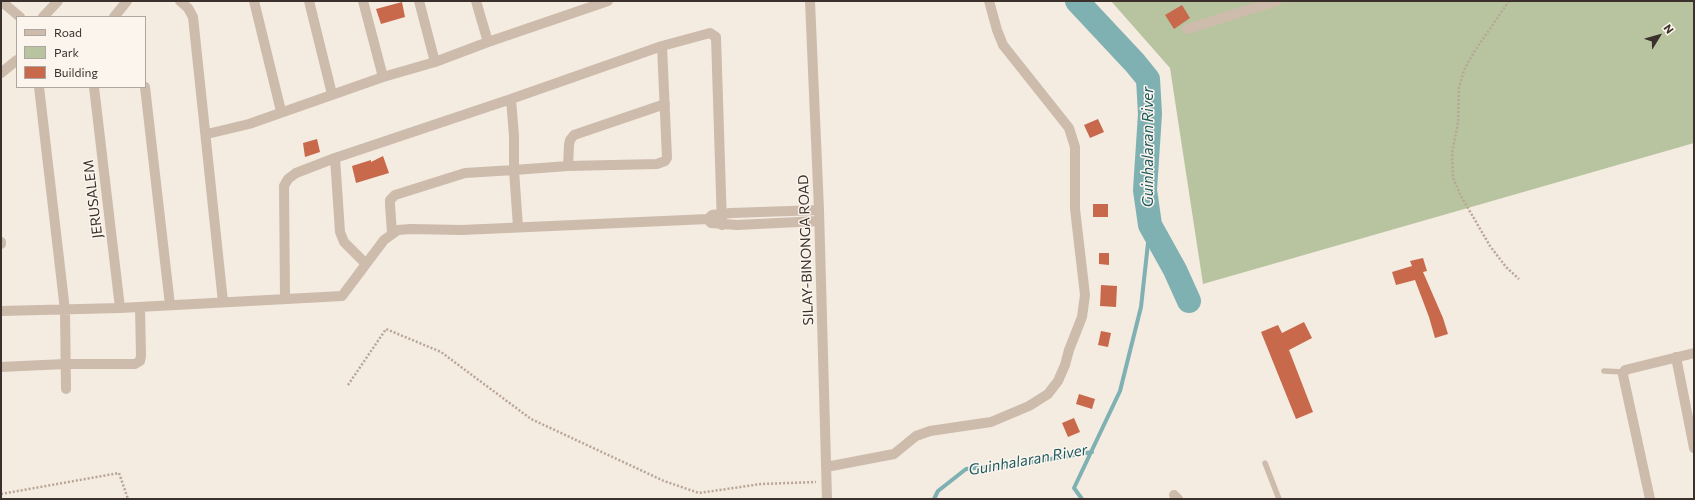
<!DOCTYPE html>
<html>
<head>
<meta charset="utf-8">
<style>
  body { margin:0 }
  #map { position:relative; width:1695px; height:500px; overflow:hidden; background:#f4ebe1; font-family:Commissioner,sans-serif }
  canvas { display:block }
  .frame { position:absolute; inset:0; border:2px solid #3b302b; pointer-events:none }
  .legend { position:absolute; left:16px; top:16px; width:130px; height:72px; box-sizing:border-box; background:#fbf5ee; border:1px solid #aea6a0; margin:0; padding:5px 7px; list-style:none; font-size:12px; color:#3b302b }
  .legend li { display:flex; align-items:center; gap:8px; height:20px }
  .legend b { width:20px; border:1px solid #aea6a0 }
  .north { position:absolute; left:1639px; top:16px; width:40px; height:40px; -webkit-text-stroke:3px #fbf5ee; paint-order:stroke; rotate:53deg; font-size:11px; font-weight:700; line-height:16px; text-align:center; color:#3b302b }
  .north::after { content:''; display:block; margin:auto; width:14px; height:18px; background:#3b302b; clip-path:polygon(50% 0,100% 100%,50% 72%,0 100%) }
</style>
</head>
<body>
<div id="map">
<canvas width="1695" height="500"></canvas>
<div class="frame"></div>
<ul class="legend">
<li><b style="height:5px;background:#cdbbac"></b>Road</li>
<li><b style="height:11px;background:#b8c4a0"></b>Park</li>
<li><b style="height:11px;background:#c8694b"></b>Building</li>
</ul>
<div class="north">N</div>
</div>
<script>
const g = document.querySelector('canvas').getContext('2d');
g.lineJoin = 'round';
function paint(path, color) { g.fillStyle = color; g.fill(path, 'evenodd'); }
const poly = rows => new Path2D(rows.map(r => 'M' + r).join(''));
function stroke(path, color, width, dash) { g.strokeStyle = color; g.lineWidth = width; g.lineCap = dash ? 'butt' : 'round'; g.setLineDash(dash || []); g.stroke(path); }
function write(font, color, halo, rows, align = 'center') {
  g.font = font + ' Commissioner,sans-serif'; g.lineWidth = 3; g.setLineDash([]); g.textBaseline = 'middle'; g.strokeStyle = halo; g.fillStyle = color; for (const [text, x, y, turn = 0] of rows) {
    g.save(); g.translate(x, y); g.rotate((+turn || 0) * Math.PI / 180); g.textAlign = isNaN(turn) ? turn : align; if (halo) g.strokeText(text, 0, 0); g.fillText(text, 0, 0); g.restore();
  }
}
paint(poly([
  [1111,1,1694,1,1694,143,1203,284,1170,68]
]), '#b8c4a0');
stroke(poly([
  [934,499,938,491,966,469,1039,461,1092,452],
  [1082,499,1074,488,1120,391,1141,307,1150,225]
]), '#7fb0b2', 4);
stroke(poly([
  [1077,1,1135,63,1148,79,1150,114,1145,190,1150,225,1175,270,1189,301]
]), '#7fb0b2', 24);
paint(poly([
  [402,2,405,17,381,24,376,9],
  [1182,5,1190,18,1174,29,1165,15],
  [1098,119,1104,132,1090,138,1084,125],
  [317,139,320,152,305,157,303,143],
  [383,156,389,173,356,183,352,166,371,160,371,162],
  [1093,204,1108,204,1108,217,1093,217],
  [1099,253,1109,253,1109,265,1099,264],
  [1423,258,1427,271,1423,272,1443,318,1448,334,1435,338,1429,317,1415,280,1396,285,1392,272,1412,266,1410,261],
  [1101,285,1117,286,1116,307,1100,306],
  [1304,322,1312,338,1289,350,1313,412,1296,419,1261,332,1278,325,1282,333],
  [1101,331,1111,333,1108,347,1098,345],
  [1079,394,1095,399,1092,409,1076,404],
  [1074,418,1080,432,1068,437,1062,423]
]), '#c8694b');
stroke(poly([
  [1509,1,1474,52,1464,70,1459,88,1458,123,1452,153,1453,178,1461,196,1490,246,1506,267,1519,279],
  [348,385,386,329,441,352,531,419,664,481,699,493,761,484,816,482],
  [1,494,119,473,128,499]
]), '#b9a596', 2.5, [2, 2]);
stroke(poly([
  [1604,371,1624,372],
  [1265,463,1279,499]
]), '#cdbbac', 5.5);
stroke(poly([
  [1,1,20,17],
  [180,1,188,8,193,17,223,302],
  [254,1,281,111],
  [309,1,332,94],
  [363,1,383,77],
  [810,1,819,210,827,499],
  [43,17,58,1],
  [114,17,127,1],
  [1187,29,1277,1],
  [488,42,608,1],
  [435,62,488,42,476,1],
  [1,73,17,60],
  [39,87,65,310,66,389],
  [94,87,120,308],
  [145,87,170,305],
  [207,134,249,124,383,77,435,62,419,1],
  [335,158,340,232,344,242,366,264],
  [568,166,569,145,570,140,574,135,665,104],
  [708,219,711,223,737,225,819,221],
  [518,227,514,170,568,166,657,164,665,161,667,158,662,46],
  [392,233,390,205,390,200,395,195,465,173,514,170,514,136,511,99],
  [1,242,1,244],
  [285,298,284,186,288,179,296,173,335,158,511,99,662,46,710,33,716,37,722,225],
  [1,311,120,308,342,296,384,240,398,230,410,229,462,230,708,219,712,215,731,213,819,210],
  [1676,357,1694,448],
  [1,367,65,364,135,364,140,361,141,356,140,307],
  [826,467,894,454,916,436,930,431,991,422,1029,406,1048,394,1058,381,1065,365,1069,350,1082,317,1085,295,1075,209,1075,147,1069,128,1003,45,997,30,989,1],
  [1174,495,1178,499],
  [1650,499,1623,375,1625,370,1694,353]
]), '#cdbbac', 10);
write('14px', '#3b302b', '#fbf5ee', [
  ["JERUSALEM",93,199,-97],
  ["SILAY-BINONGA ROAD",806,250,-92]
]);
write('italic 15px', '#1f5a5e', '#fbf5ee', [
  ["Guinhalaran River",1148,147,-90],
  ["Guinhalaran River",1028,460,-10]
]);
</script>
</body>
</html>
